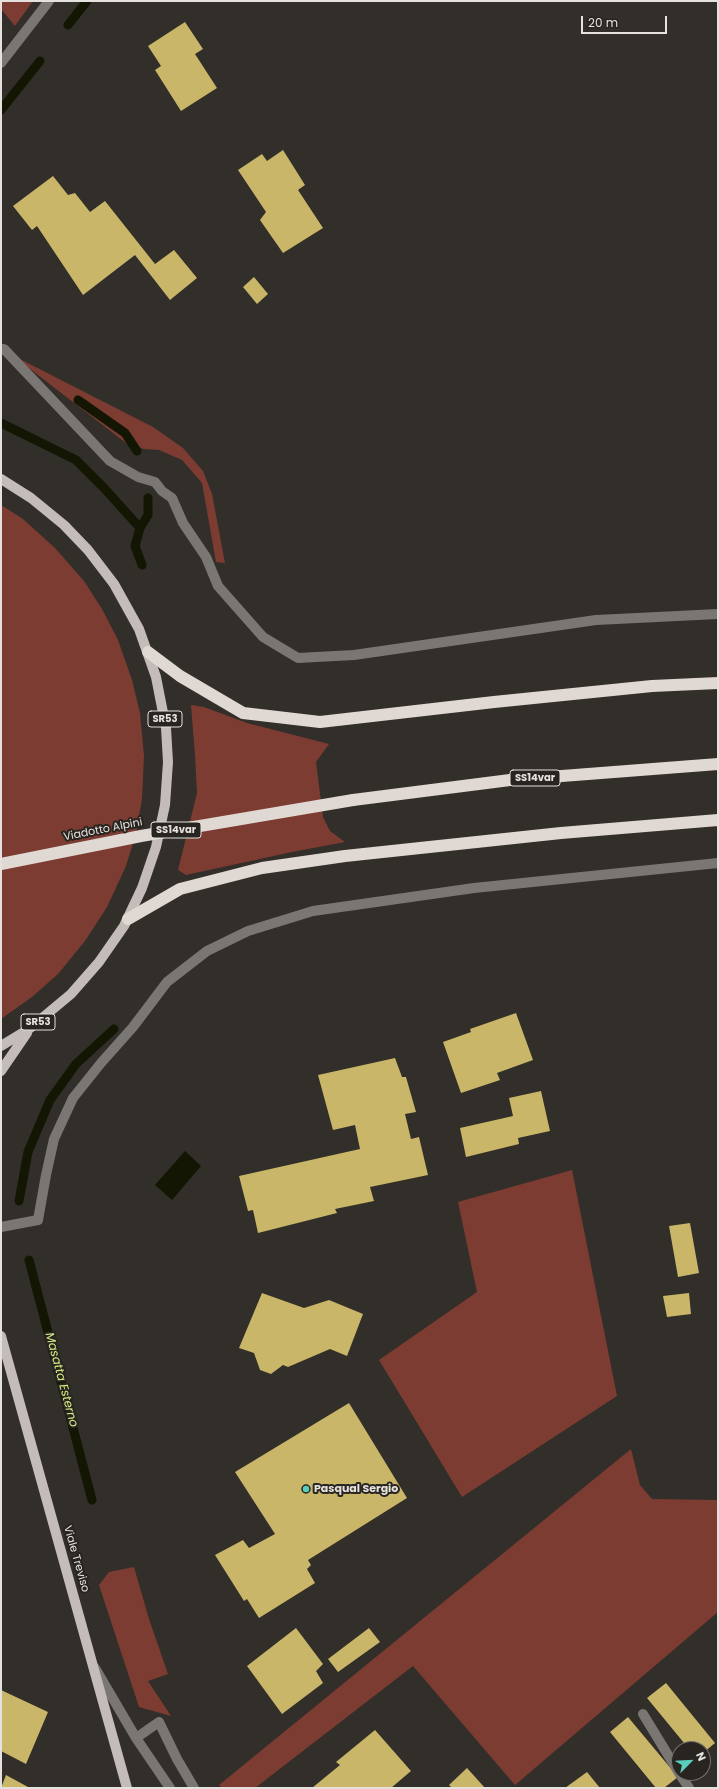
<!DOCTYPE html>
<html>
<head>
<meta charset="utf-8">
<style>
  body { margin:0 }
  #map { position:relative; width:719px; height:1789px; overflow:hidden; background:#322e29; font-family:Poppins,sans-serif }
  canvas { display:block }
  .frame { position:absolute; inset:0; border:2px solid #e4e1de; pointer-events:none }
  .north { position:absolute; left:671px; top:1741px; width:40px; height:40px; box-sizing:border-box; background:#28241f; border:1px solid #73706b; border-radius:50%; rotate:66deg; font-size:11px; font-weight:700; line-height:16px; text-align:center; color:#e4e1de }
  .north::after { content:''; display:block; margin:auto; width:14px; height:18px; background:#59cebf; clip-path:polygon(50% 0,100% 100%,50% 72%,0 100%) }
  .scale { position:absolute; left:581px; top:16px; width:86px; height:18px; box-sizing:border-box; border:2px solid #e4e1de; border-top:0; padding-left:5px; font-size:12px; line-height:14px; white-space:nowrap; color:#e4e1de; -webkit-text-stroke:3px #28241f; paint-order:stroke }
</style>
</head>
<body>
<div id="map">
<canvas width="719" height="1789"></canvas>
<div class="frame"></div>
<div class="north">N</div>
<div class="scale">20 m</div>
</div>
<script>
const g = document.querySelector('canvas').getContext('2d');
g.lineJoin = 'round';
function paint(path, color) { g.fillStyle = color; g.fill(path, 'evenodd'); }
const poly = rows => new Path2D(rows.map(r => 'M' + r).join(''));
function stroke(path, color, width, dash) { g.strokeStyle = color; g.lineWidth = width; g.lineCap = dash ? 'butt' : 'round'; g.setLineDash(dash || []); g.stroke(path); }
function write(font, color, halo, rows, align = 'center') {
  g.font = font + ' Poppins,sans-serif'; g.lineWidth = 4; g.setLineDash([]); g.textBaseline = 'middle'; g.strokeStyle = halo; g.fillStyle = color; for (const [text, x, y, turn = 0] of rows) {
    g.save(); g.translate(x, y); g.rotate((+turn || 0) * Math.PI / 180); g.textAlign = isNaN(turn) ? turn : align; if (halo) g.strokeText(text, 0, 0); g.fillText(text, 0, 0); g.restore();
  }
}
paint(poly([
  [1,1,33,1,15,26,1,9],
  [12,355,153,427,183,448,203,471,212,494,225,563,216,562,202,483,182,460,159,450,144,449,126,443],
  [1,505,23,519,55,548,84,581,102,609,118,640,132,680,140,713,144,756,142,799,136,833,126,866,107,907,85,941,58,974,32,997,1,1019],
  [191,705,204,707,247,723,329,744,316,762,323,817,330,831,345,842,292,852,186,875,178,870,197,793,195,755],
  [572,1170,617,1396,462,1497,379,1360,477,1292,458,1202],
  [631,1449,640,1485,652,1499,718,1500,718,1612,515,1785,413,1666,255,1788,222,1788,219,1785],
  [134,1567,149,1619,168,1674,148,1681,171,1716,139,1707,99,1585,109,1572]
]), '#7d3c32');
paint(poly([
  [185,1151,201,1166,172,1200,155,1185]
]), '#121602');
stroke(poly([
  [68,25,87,1],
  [1,110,40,61],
  [78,400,125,433,137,451],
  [1,423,76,460,105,489,140,528],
  [142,565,135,546,140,528,148,515,148,498],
  [19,1201,28,1152,50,1100,76,1064,114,1029],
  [29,1260,92,1500]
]), '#121602', 9);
paint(poly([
  [185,22,203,49,195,54,217,88,181,111,155,70,161,66,148,46],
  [283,150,305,185,298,190,323,228,283,253,260,220,266,212,238,170,262,154,267,161],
  [53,176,68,195,75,193,90,212,105,201,155,264,174,250,197,278,170,300,135,255,83,295,37,226,32,230,13,206],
  [254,277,268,294,257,304,243,287],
  [516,1013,533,1060,497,1073,500,1080,461,1093,443,1042,471,1032,470,1029],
  [395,1058,402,1077,406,1077,416,1112,405,1114,411,1139,419,1137,428,1175,370,1187,374,1201,335,1209,337,1213,258,1233,253,1210,248,1211,239,1176,360,1149,355,1125,333,1130,318,1075],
  [541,1091,550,1131,518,1138,519,1144,466,1157,460,1128,513,1116,509,1098],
  [690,1223,699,1273,678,1277,669,1226],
  [262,1293,304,1308,329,1300,363,1314,347,1356,330,1349,288,1367,283,1365,271,1374,260,1370,254,1353,239,1348],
  [689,1293,691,1314,667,1317,663,1296],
  [349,1403,407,1498,308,1560,311,1565,307,1569,315,1583,259,1618,247,1599,244,1601,215,1555,243,1540,249,1548,275,1534,235,1472],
  [296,1628,323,1664,316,1671,323,1683,282,1714,247,1666],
  [369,1628,380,1642,338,1672,328,1659],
  [666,1683,715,1743,703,1753,703,1749,689,1749,647,1698],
  [1,1690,48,1712,26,1764,1,1751],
  [628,1717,678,1777,664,1788,656,1788,610,1732],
  [375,1730,411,1771,391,1788,312,1788,340,1765,336,1762],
  [467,1768,485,1788,452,1788,449,1785],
  [587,1772,600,1788,565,1788],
  [6,1775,28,1787,27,1788,1,1788]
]), '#c9b668');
stroke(poly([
  [1,63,49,1],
  [1,349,4,349,110,461,138,477,155,482,162,491,172,498,183,523,206,557,218,586,263,637,298,658,354,655,596,620,718,614],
  [1,1227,38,1220,46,1175,54,1139,73,1098,101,1063,133,1027,167,982,207,951,248,931,313,911,474,888,718,863],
  [95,1668,136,1738,170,1788],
  [643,1714,679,1773],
  [136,1738,159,1722,177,1759,194,1788],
  [679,1773,689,1788]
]), '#797674', 10);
stroke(poly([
  [1,479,31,498,64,525,88,550,114,584,139,629,156,677,166,728,168,762,165,805,156,847,142,888,124,926,99,962,71,994,29,1029,1,1046],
  [1,1071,27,1033],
  [1,1336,127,1788]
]), '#c3bcb8', 10);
stroke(poly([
  [148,652,180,676,243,713,320,722,494,702,652,686,718,683],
  [353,800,510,780,718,764],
  [128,919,180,889,262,868,345,856,561,833,718,820]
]), '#e0d8d3', 12);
stroke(poly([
  [1,864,141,836,353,800]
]), '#e0d8d3', 12);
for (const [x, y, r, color] of [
  [306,1489,4,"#59cebf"]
]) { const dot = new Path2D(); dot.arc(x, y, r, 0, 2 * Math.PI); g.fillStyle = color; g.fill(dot); stroke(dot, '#28241f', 1.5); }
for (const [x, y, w] of [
  [165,719,34],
  [535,778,50],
  [176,830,50],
  [38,1022,34]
]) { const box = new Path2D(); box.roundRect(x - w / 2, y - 8, w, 16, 3); g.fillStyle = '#28241f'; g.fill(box); stroke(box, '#e4e1de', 1); }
write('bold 10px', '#e4e1de', null, [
  ["SR53",165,719],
  ["SS14var",535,778],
  ["SS14var",176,830],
  ["SR53",38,1022]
]);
write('11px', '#e4e1de', '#28241f', [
  ["Viadotto Alpini",103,830,-11],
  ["Viale Treviso",76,1559,74]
]);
write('bold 11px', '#e4e1de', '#28241f', [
  ["Pasqual Sergio",314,1489]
], 'left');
write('italic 12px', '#d6eb83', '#28241f', [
  ["Masatta Esterno",61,1380,75]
]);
</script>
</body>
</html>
